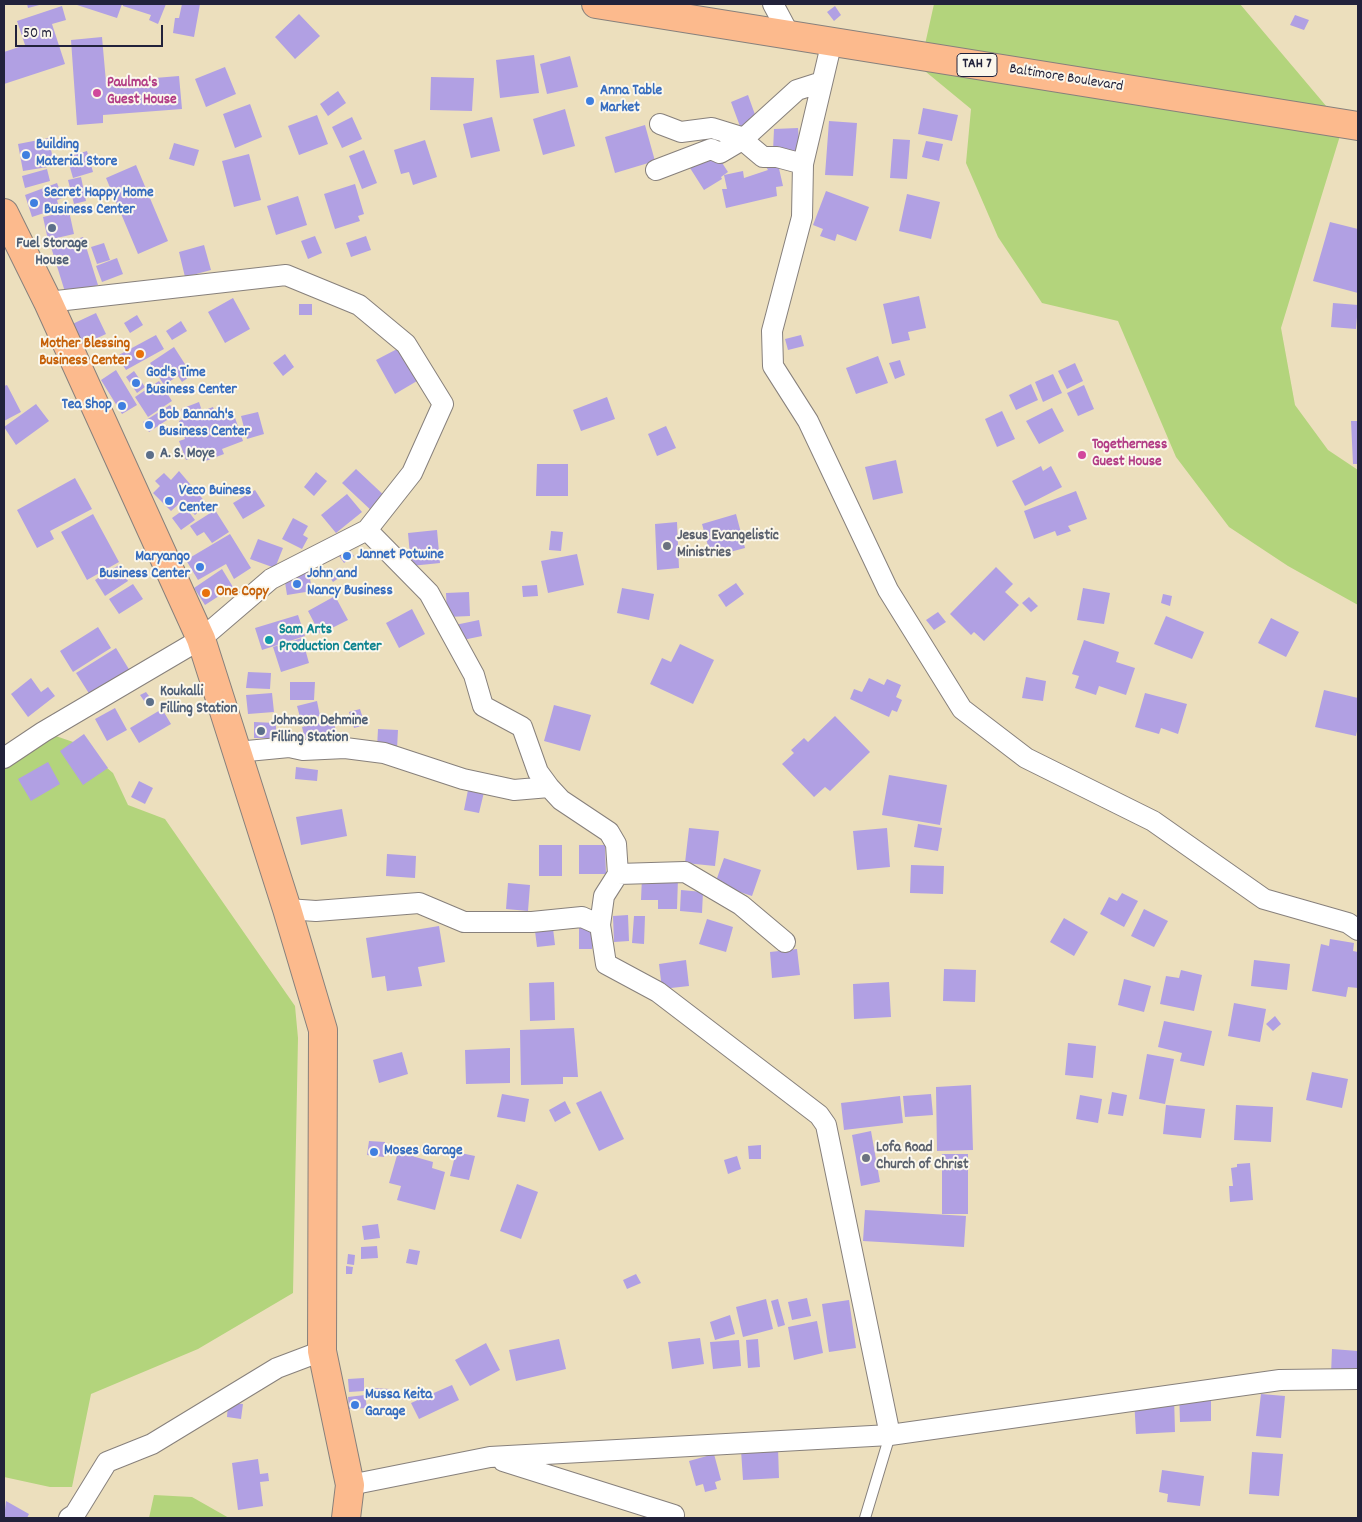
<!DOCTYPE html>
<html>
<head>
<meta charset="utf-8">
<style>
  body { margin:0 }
  #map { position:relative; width:1362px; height:1522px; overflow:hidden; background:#ecdfbd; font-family:Dekko,sans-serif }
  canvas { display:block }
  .frame { position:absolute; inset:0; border:5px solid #22223b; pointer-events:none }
  .scale { position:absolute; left:15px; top:25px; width:148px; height:22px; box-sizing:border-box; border:2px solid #22223b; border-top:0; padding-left:6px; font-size:15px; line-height:18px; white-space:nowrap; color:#22223b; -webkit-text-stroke:4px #fbf7ec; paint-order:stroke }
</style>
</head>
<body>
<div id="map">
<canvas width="1362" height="1522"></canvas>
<div class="frame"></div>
<div class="scale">50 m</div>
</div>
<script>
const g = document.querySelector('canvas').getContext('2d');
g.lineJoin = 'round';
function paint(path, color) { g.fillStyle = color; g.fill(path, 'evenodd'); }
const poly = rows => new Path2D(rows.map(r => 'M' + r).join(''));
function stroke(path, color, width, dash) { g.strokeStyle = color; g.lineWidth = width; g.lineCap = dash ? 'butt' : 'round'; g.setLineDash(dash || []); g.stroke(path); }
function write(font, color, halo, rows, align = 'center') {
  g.font = font + ' Dekko,sans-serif'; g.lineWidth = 4; g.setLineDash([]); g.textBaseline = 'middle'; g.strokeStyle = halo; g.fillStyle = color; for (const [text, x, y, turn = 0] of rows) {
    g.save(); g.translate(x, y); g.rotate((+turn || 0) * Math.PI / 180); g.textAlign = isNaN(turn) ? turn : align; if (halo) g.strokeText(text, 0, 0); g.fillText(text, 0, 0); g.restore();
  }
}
paint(poly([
  [934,4,1240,4,1343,126,1281,328,1295,405,1328,450,1358,470,1358,605,1288,566,1229,527,1176,457,1118,321,1042,303,998,237,966,163,971,109,920,67],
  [47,733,79,744,113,773,128,805,165,819,295,1006,298,1038,293,1293,198,1349,91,1394,72,1487,50,1487,4,1477,4,761],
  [154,1495,192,1497,229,1518,149,1518]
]), '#b3d47c');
paint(poly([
  [27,4,43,4,28,8],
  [74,4,122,4,117,18],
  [123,4,166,4,158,24,149,20,151,15,123,6],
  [182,4,200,4,194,37,173,33,175,18,179,18],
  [62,6,66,20,52,24,65,64,4,84,4,52,25,45,17,21],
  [835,6,841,15,834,21,827,12],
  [299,14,320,36,295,59,275,37],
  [1295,15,1309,20,1304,30,1290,25],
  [102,37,106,82,179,76,182,109,103,115,103,123,77,125,71,40],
  [534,55,539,93,500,98,496,60],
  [570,56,578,87,547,94,540,64],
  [225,67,236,94,206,107,195,79],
  [431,77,474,78,472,111,430,110],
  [338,91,346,103,328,116,320,104],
  [748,95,758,123,741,129,731,102],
  [250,104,262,137,235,148,223,114],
  [923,108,958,115,952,141,918,134],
  [565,109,575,146,543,155,533,119],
  [317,115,328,144,299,155,288,126],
  [352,117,362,139,342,148,332,127],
  [492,117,500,151,471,158,463,124],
  [829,121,857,123,853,176,825,175],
  [645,125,655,161,615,173,605,137],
  [798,128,800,153,773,151,774,129],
  [49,138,54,166,23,171,18,144],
  [893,139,910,140,907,179,890,178],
  [425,140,437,177,413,185,409,172,401,174,394,150],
  [926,141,943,144,939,161,922,157],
  [174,143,199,150,194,166,169,159],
  [364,150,377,183,362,189,349,156],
  [87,151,93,172,73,178,67,157],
  [715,152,728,172,721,177,722,179,704,190,690,168],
  [249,154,261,200,234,207,222,161],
  [778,164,783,186,776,187,777,196,726,208,722,189,727,189,724,175,743,171,744,178,768,170,765,165],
  [136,165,168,241,138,254,106,178],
  [47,169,50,181,25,188,22,176],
  [81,177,86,201,74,204,68,180],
  [57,183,63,198,57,200,59,208,32,217,25,195],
  [355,184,364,214,358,216,360,221,335,229,324,194],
  [826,191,869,207,856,241,837,234,835,241,820,236,823,229,813,225],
  [907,194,940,202,931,239,899,231],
  [298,196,307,225,276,235,267,206],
  [69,211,74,234,48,240,43,217],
  [1330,222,1358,229,1358,293,1313,281],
  [315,236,322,253,308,259,301,241],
  [366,236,371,250,351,257,346,243],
  [83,237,98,285,66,295,51,247],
  [104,243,110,260,97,264,91,247],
  [204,245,211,270,185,277,179,252],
  [117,258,123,274,102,282,96,266],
  [919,296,926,328,908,332,910,340,892,344,883,304],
  [233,298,250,329,225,343,208,312],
  [1333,303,1358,305,1356,329,1331,327],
  [299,304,312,304,312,315,299,315],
  [96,313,106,334,76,348,66,327],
  [137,315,143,325,130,333,124,323],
  [181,321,187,331,172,340,166,331],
  [156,335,164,349,126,370,117,356],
  [801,335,804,346,788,350,785,339],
  [174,347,192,375,182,382,178,376,164,385,150,363],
  [399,348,417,381,395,394,376,360],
  [285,354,294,367,283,376,273,363],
  [878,356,888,383,856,394,846,368],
  [900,360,905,375,895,379,889,363],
  [1075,363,1083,381,1067,389,1058,371],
  [116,370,137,405,122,414,101,380],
  [134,371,145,387,137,393,126,377],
  [1053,374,1062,393,1043,402,1035,382],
  [159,381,172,401,148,417,135,397],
  [1031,384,1038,400,1016,410,1009,395],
  [7,385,21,412,4,421,4,386],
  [1084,385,1094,409,1078,416,1067,393],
  [607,397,615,419,581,431,573,410],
  [199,402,202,411,213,407,217,418,233,412,243,441,222,449,224,454,203,462,201,455,186,460,179,441,185,439,179,421,184,418,181,409],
  [36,404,49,421,16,445,4,427],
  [170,405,176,414,149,432,143,422],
  [1052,408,1064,431,1039,444,1026,421],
  [1002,411,1015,439,997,447,985,419],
  [258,412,264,434,247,439,241,416],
  [1351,421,1358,421,1358,464,1353,464],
  [666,426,676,448,657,456,648,434],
  [896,460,903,493,873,500,865,467],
  [537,464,568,464,568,496,536,496],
  [1041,466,1043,471,1051,466,1062,487,1025,506,1012,481],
  [356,469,388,499,374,513,342,483],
  [179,471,207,504,195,515,181,502,171,511,153,493,160,486,155,481,164,473,171,480],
  [316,472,327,481,314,496,304,487],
  [75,478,92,509,50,531,54,539,37,548,17,510],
  [255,490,265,506,243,519,233,503],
  [1076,491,1087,519,1068,526,1071,531,1057,536,1055,531,1034,539,1024,511],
  [347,494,362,512,336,533,321,515],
  [186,508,195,520,181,530,172,518],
  [215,510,229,532,212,543,204,532,197,536,190,526],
  [93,514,119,562,87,580,61,532],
  [736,514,745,548,711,557,702,524],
  [293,518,308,526,303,535,308,538,302,549,282,539],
  [677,522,679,568,657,570,655,524],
  [437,530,440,563,411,566,408,533],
  [551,531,563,532,561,551,549,550],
  [230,534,251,568,234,579,226,564,198,580,186,560],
  [258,539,283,548,275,568,250,559],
  [349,549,354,556,344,563,339,556],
  [577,554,584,585,548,593,541,561],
  [119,565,128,581,105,596,95,580],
  [996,567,1013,584,1005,592,1019,605,984,641,974,632,971,635,950,614],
  [338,568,343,575,333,582,328,575],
  [222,569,233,587,205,605,194,588],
  [322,570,324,577,315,579,313,572],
  [309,572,312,591,287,595,284,576],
  [736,583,744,594,726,607,718,595],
  [133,584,143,599,119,614,109,599],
  [537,585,538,596,523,597,522,586],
  [622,588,654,594,649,620,617,613],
  [1083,588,1110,593,1104,624,1077,620],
  [469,592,470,616,447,617,446,593],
  [1163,594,1172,596,1170,606,1161,603],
  [335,596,348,620,320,634,308,611],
  [1029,597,1038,606,1031,612,1022,603],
  [412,609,425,634,399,648,386,623],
  [938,612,946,622,934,630,926,620],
  [298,615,305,636,262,650,255,628],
  [1166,616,1204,632,1192,659,1154,644],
  [1271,618,1299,632,1286,657,1258,643],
  [479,620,482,636,458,641,455,625],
  [98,627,111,648,73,672,60,651],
  [302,638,309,663,281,672,273,647],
  [1084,640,1119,652,1116,662,1135,668,1126,695,1099,686,1096,695,1075,688,1079,676,1072,674],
  [680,644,714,660,693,704,650,684,662,658,671,662],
  [116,648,130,671,90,695,76,673],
  [248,672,271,673,270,689,246,688],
  [1026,677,1046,681,1043,701,1022,698],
  [31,678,41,692,48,687,55,696,28,717,11,694],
  [869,678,884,685,887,679,901,685,896,697,902,700,897,712,892,710,889,717,850,699,854,689,862,692],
  [290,682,315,682,314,700,290,700],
  [1324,690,1358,698,1358,726,1356,736,1315,727],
  [146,692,155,704,149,708,140,695],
  [272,693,274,712,248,714,246,695],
  [1145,693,1187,704,1178,734,1161,728,1159,734,1135,727],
  [317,701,320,716,301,721,297,706],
  [554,705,591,715,580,751,544,741],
  [115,708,127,730,107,741,95,719],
  [162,709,171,724,139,743,130,728],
  [360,709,365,725,354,728,349,712],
  [835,716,870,752,830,791,825,787,814,797,782,764,794,753,791,750,804,738,808,742],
  [333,719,338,740,307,748,302,727],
  [254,722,276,723,276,738,254,738],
  [378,729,398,730,397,749,377,748],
  [84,734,108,768,83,785,60,751],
  [48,762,60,784,31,801,18,779],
  [296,767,318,770,317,781,295,779],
  [889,775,947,785,940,825,882,815],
  [139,781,153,788,145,804,131,797],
  [469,785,485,788,479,813,464,810],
  [342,809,347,836,301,845,296,817],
  [918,824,942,828,938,851,914,847],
  [689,828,719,831,715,866,685,863],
  [887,828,890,867,857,870,853,831],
  [539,845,562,845,562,876,539,876],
  [579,845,605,845,606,874,579,874],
  [387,854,416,856,415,878,386,876],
  [724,858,761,870,752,896,715,884],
  [911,865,944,866,943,894,910,893],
  [642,877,678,878,677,909,658,909,658,900,641,900],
  [508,883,530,885,528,911,506,909],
  [681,890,703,892,702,913,680,911],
  [1122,893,1138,901,1124,927,1100,914,1109,897,1117,901],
  [1144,909,1168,921,1154,947,1131,936],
  [628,915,629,941,614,942,613,916],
  [634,916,645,916,644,944,632,943],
  [1064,918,1088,932,1074,956,1050,942],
  [707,919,733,927,726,952,699,944],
  [552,920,555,945,537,947,534,923],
  [439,926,445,962,418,967,422,986,387,991,385,976,372,978,366,938],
  [579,928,592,928,592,949,579,949],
  [1330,939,1354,943,1353,951,1358,952,1358,988,1348,987,1346,997,1312,991,1321,944,1329,946],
  [797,949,800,975,772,978,770,952],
  [686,960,689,986,662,989,659,964],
  [1254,960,1290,964,1287,990,1251,986],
  [944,969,976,970,975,1002,943,1001],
  [1181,970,1202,975,1194,1011,1160,1004,1166,976,1179,978],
  [1124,979,1151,986,1144,1012,1118,1005],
  [554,982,555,1020,530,1021,529,983],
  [889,982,891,1017,854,1019,853,984],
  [1234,1003,1266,1009,1260,1042,1228,1036],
  [1275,1016,1281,1024,1273,1031,1266,1024],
  [1164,1021,1212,1031,1204,1066,1180,1061,1182,1053,1158,1047],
  [574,1028,578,1077,563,1077,563,1084,521,1085,520,1030],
  [1068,1043,1096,1046,1093,1078,1065,1075],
  [510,1048,510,1083,466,1084,465,1050],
  [402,1052,408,1074,379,1083,373,1060],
  [1147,1054,1174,1059,1165,1104,1139,1099],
  [1312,1072,1348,1079,1342,1108,1306,1100],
  [971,1085,973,1150,937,1151,936,1087],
  [601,1091,624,1139,599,1151,576,1103],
  [1112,1092,1127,1095,1123,1116,1108,1114],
  [502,1094,529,1099,525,1122,497,1117],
  [931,1094,933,1115,905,1117,903,1096],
  [1080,1095,1102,1099,1098,1123,1076,1119],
  [900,1096,903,1123,844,1130,841,1103],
  [565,1101,571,1113,555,1122,549,1110],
  [1166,1105,1205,1109,1201,1138,1163,1134],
  [1236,1105,1273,1107,1271,1142,1234,1140],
  [871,1131,880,1182,861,1186,852,1135],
  [369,1141,385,1142,384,1157,367,1155],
  [761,1145,761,1159,749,1159,748,1146],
  [398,1152,433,1162,432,1168,445,1172,435,1210,397,1200,401,1186,389,1183],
  [456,1152,475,1156,469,1180,450,1176],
  [942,1154,968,1154,968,1214,942,1214],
  [737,1156,741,1169,728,1174,724,1160],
  [1250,1163,1253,1200,1230,1202,1229,1186,1233,1186,1231,1168,1237,1167,1237,1164],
  [517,1184,538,1192,521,1239,500,1231],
  [865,1210,966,1216,964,1247,863,1241],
  [378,1224,380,1238,364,1240,362,1226],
  [377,1246,378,1258,361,1259,361,1247],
  [409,1249,420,1251,417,1265,406,1263],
  [348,1254,355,1255,354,1265,347,1264],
  [346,1266,353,1267,352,1274,346,1274],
  [636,1274,641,1283,627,1289,623,1280],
  [807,1298,811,1316,792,1320,788,1302],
  [766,1299,773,1329,743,1337,736,1307],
  [778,1299,785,1325,778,1327,771,1301],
  [849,1300,856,1348,829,1352,822,1304],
  [730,1315,735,1334,715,1340,710,1322],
  [817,1321,823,1353,794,1360,788,1327],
  [700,1338,704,1364,672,1369,668,1342],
  [559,1339,566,1369,516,1381,509,1350],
  [758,1339,760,1367,748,1368,746,1340],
  [739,1340,741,1366,713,1369,710,1342],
  [486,1343,500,1370,470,1386,455,1360],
  [1332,1349,1358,1351,1358,1376,1331,1374],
  [364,1378,364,1391,349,1392,348,1379],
  [452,1385,459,1400,419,1419,411,1403],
  [371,1388,390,1389,390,1400,370,1400],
  [1211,1390,1211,1421,1180,1422,1179,1391],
  [1261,1394,1285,1396,1281,1438,1256,1436],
  [365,1395,367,1408,349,1409,348,1397],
  [1174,1396,1175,1432,1136,1434,1134,1398],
  [228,1403,243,1404,241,1419,227,1417],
  [778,1448,779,1478,743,1480,741,1450],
  [1252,1452,1283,1454,1279,1496,1249,1494],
  [714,1454,721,1480,715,1482,717,1489,705,1492,703,1484,696,1486,689,1461],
  [258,1459,260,1474,268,1473,269,1481,260,1482,263,1506,238,1510,232,1463],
  [1162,1470,1204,1476,1200,1506,1167,1502,1168,1494,1159,1492],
  [6,1501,29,1514,27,1518,4,1518]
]), '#b1a0e3');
const service = poly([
  [865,1518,890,1435]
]);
const minor = poly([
  [773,4,789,34],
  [832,41,803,164,802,217,772,331,773,366,808,421,888,590,962,709,1026,758,1153,821,1264,899,1348,923,1358,930],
  [660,124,681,132,712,128,738,136,763,157,777,157,803,164],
  [656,170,711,149,720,153,742,140,797,90,822,82],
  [367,530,429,593,474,675,483,706,522,727,538,772,549,787,561,800,609,832,616,844,618,874,604,896,600,925],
  [237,752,289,747,303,750,345,748,384,753,463,779,514,790,549,787],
  [4,758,43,732,201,639,271,579,367,530,412,473,443,404,406,344,359,305,286,275,48,302],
  [618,874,685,872,741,905,785,942],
  [287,909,316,911,419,903,464,922,532,922,582,917,600,925,606,964,658,992,819,1115,826,1125,890,1435],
  [503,1461,674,1515,673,1518],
  [350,1485,490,1457,890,1435,1280,1380,1358,1379],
  [69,1518,75,1514,107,1462,152,1444,277,1368,322,1351]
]);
const primary = poly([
  [4,213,48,302,201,639,287,909,323,1030,322,1351,350,1485,346,1518]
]);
const trunk = poly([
  [596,4,1358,126]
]);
stroke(service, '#87807c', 12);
stroke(minor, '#87807c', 22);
stroke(primary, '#87807c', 30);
stroke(trunk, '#87807c', 30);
stroke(service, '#fff', 10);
stroke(minor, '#fff', 20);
stroke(primary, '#fcba8d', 28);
stroke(trunk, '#fcba8d', 28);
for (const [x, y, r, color] of [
  [97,93,5,"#d1479c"],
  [590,101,5,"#3f7fe0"],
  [26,155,5,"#3f7fe0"],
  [34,203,5,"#3f7fe0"],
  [52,228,5,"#5c6f8a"],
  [140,354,5,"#e8710a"],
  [136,383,5,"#3f7fe0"],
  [122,406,5,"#3f7fe0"],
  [149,425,5,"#3f7fe0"],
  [150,455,5,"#5c6f8a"],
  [1082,455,5,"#d1479c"],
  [169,501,5,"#3f7fe0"],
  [667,546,5,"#6b7280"],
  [347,556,5,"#3f7fe0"],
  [200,567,5,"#3f7fe0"],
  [297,584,5,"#3f7fe0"],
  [206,593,5,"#e8710a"],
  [269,640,5,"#0f9aa8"],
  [150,702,5,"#5c6f8a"],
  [261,731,5,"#5c6f8a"],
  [374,1152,5,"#3f7fe0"],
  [866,1158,5,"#6b7280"],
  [355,1405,5,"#3f7fe0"]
]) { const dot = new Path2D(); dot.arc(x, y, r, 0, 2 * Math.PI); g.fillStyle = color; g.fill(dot); stroke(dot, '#fbf7ec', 2); }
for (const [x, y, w] of [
  [977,65,40]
]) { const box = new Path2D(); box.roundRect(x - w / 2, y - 11.5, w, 23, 4); g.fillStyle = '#fbf7ec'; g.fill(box); stroke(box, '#22223b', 1); }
write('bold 14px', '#22223b', null, [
  ["TAH 7",977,65]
]);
write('15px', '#22223b', '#fbf7ec', [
  ["Baltimore Boulevard",1066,79,9]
]);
write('bold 15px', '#b23c85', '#fbf7ec', [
  ["Paulma's",107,84],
  ["Guest House",107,101],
  ["Togetherness",1092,446],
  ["Guest House",1092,463]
], 'left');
write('bold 15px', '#366cbe', '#fbf7ec', [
  ["Anna Table",600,92],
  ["Market",600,109],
  ["Building",36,146],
  ["Material Store",36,163],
  ["Secret Happy Home",44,194],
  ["Business Center",44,211],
  ["God's Time",146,374],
  ["Business Center",146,391],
  ["Tea Shop",112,406,"right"],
  ["Bob Bannah's",159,416],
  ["Business Center",159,433],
  ["Veco Buiness",179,492],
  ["Center",179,509],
  ["Jannet Potwine",357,556],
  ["Maryango",190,558,"right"],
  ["Business Center",190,575,"right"],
  ["John and",307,575],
  ["Nancy Business",307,592],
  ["Moses Garage",384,1152],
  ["Mussa Keita",365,1396],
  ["Garage",365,1413]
], 'left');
write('bold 15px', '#4e5e75', '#fbf7ec', [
  ["Fuel Storage",52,245,"center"],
  ["House",52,262,"center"],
  ["A. S. Moye",160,455],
  ["Koukalli",160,693],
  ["Filling Station",160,710],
  ["Johnson Dehmine",271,722],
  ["Filling Station",271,739]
], 'left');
write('bold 15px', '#c56008', '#fbf7ec', [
  ["Mother Blessing",130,345],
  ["Business Center",130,362],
  ["One Copy",216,593,"left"]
], 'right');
write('bold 15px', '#5b616d', '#fbf7ec', [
  ["Jesus Evangelistic",677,537],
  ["Ministries",677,554],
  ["Lofa Road",876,1149],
  ["Church of Christ",876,1166]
], 'left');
write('bold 15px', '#0d838f', '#fbf7ec', [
  ["Sam Arts",279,631],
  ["Production Center",279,648]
], 'left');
</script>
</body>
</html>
